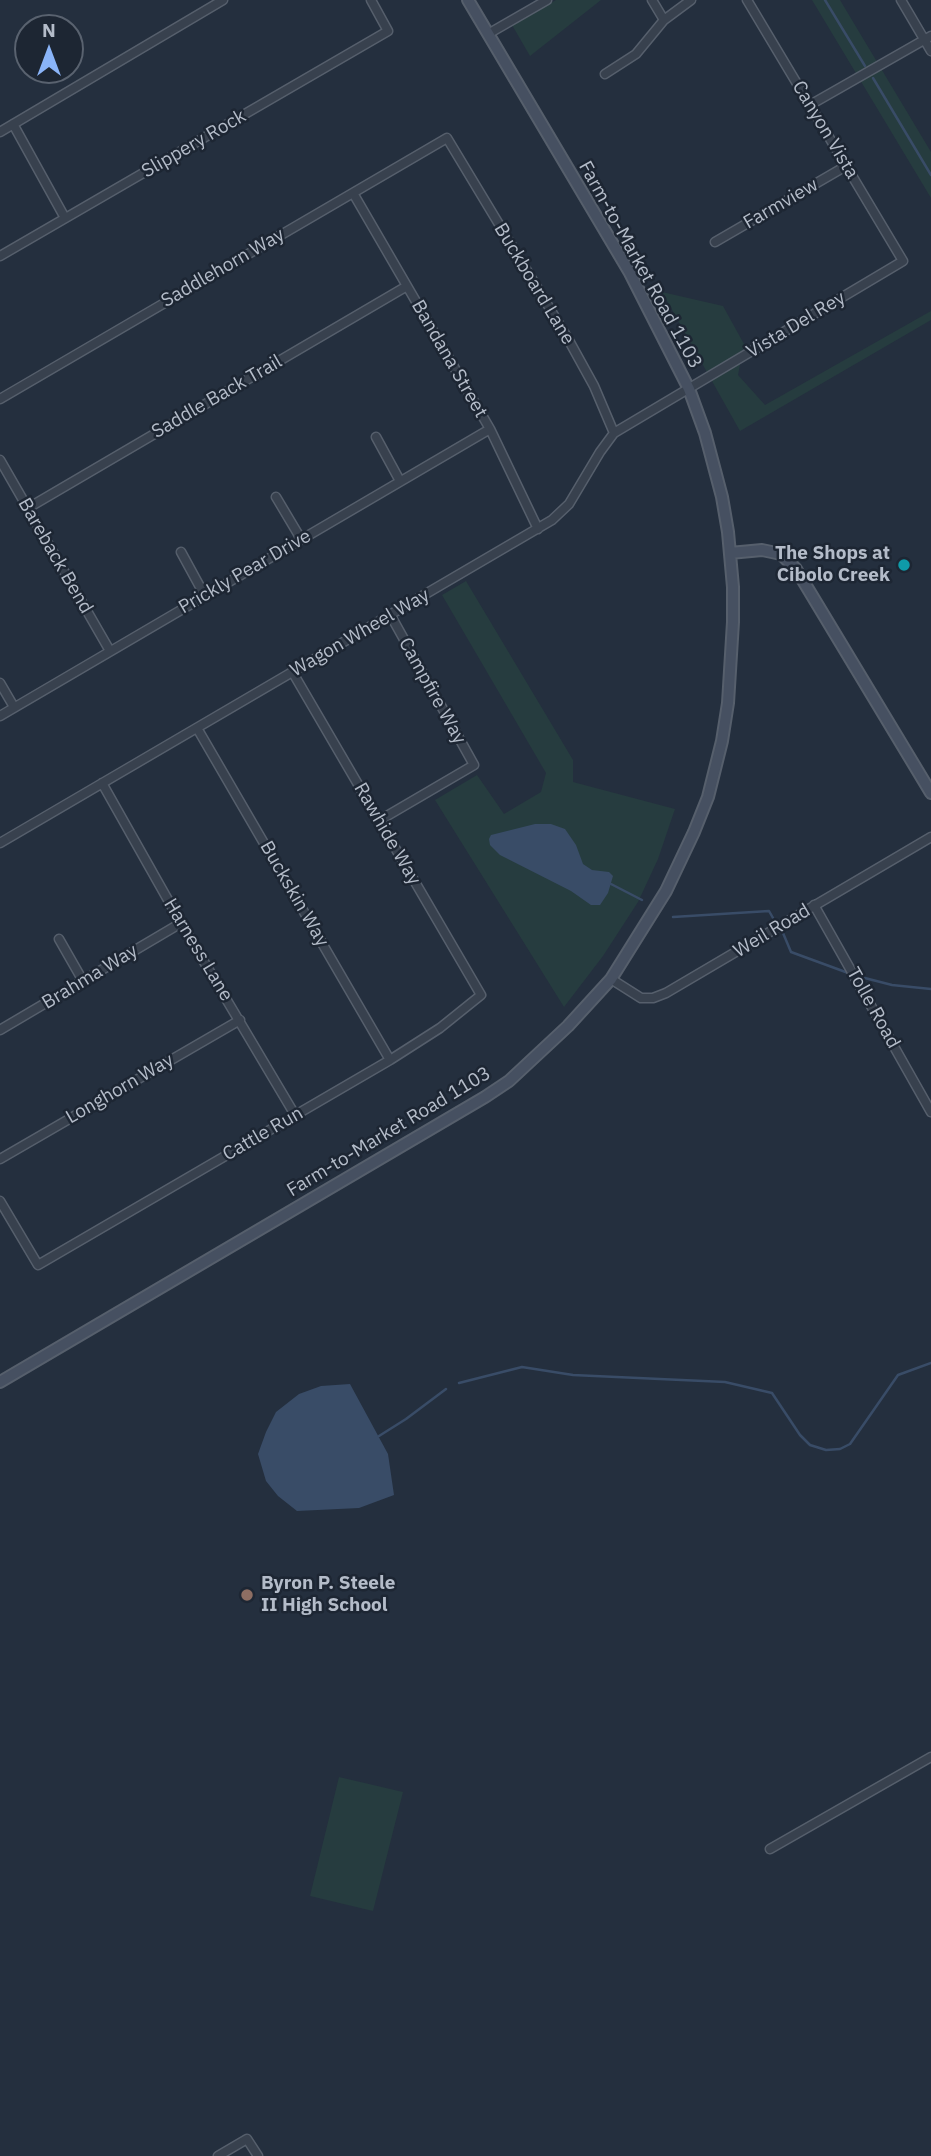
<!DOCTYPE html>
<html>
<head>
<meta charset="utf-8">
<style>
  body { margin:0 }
  #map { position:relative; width:931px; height:2156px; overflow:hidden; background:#242f3e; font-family:"IBM Plex Sans",sans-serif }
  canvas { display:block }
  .north { position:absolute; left:14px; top:14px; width:70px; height:70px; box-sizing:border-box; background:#1d2633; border:2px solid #59626f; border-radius:50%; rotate:0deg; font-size:19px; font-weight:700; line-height:28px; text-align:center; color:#b4bcc9 }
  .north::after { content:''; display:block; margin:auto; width:24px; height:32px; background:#8ab4f8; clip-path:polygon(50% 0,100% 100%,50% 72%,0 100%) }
</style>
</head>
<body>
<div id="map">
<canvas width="931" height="2156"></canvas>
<div class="north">N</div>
</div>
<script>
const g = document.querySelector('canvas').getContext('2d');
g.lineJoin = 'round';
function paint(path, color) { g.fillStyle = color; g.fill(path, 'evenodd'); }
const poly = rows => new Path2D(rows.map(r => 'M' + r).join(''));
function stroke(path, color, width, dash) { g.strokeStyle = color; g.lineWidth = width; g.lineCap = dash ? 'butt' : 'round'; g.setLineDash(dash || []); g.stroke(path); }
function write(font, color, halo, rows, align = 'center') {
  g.font = font + ' "IBM Plex Sans",sans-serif'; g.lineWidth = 5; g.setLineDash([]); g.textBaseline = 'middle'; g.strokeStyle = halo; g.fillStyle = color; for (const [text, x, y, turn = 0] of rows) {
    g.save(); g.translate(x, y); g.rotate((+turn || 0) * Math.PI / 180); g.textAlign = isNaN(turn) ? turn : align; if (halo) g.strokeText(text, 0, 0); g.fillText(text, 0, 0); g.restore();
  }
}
paint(poly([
  [556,0,601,0,530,56,512,25],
  [812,0,840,0,931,152,931,198],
  [662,292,723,306,744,344,738,375,765,405,931,311,931,320,740,431],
  [466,581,573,760,573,782,675,809,658,859,638,902,603,956,564,1007,435,800,477,775,504,814,541,792,546,773,442,595],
  [339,1777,403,1792,373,1911,310,1896]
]), '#263c3f');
paint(poly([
  [535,824,551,824,565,829,576,845,583,864,592,870,609,872,613,876,608,893,600,905,591,905,571,891,500,855,490,845,489,839,491,835],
  [350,1384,388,1454,394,1495,359,1508,297,1511,278,1496,266,1481,258,1454,266,1432,276,1412,299,1394,321,1386]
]), '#394c67');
stroke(poly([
  [825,0,865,66],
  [873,78,931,175],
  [611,884,642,900],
  [673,917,769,911,773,918],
  [783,933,791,952,851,974],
  [857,976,892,985,931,989],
  [459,1383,522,1367,573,1375,725,1382,772,1393,800,1435,810,1445,826,1450,840,1449,850,1444,898,1375,931,1363],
  [379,1436,406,1419,446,1389]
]), '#394c67', 2.5);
const street = poly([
  [652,0,664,20],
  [901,0,931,51],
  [488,34,547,0],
  [605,74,636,54,664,20,691,0],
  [810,105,931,36],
  [13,124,65,218],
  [0,132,223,0],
  [353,193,490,429,538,529],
  [715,242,846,166],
  [0,256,388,31,371,0],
  [0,399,447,138,567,337,594,386,614,433],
  [376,437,400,481],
  [0,460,110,651],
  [276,497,301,539],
  [28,508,407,286],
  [181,552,205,596],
  [0,683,14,707],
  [0,716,490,429],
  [197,728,390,1060],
  [102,783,181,923,295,1115],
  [380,820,474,765,391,616],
  [0,843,552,520,569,504,600,452,614,433,903,261,747,0],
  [814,905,931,1112],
  [59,939,83,981],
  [611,979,641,998,653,998,666,993,931,837],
  [0,1030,181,923],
  [0,1159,240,1020],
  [0,1201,38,1265,390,1060,440,1028,481,995,293,673],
  [770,1849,931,1757],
  [218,2156,247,2139,258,2156]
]);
const secondary = poly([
  [730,553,762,550,781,554,796,569,931,793],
  [0,1382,485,1097,509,1081,568,1026,611,979,666,891,694,832,708,797,722,741,728,703,733,622,733,587,728,532,722,497,705,433,689,389,630,273,468,0]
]);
stroke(street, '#565f6c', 11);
stroke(secondary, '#565f6c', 14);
stroke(street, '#38414e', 8);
stroke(secondary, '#465061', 10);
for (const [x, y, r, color] of [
  [904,565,7,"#0f9aa8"],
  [247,1595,7,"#8d6e63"]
]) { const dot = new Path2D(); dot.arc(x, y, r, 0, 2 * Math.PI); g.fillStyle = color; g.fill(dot); stroke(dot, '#1d2633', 2.5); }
write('19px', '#b4bcc9', '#1d2633', [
  ["Canyon Vista",825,130,59],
  ["Slippery Rock",194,144,-30],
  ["Farmview",781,204,-30],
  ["Farm-to-Market Road 1103",640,265,61],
  ["Saddlehorn Way",223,268,-30],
  ["Buckboard Lane",534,284,59],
  ["Vista Del Rey",796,325,-31],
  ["Bandana Street",449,359,60],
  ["Saddle Back Trail",217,397,-30],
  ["Bareback Bend",55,556,60],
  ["Prickly Pear Drive",245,572,-30],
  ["Wagon Wheel Way",360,633,-30],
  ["Campfire Way",432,691,61],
  ["Rawhide Way",387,834,60],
  ["Buckskin Way",294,894,60],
  ["Weil Road",772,931,-31],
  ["Harness Lane",198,950,59],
  ["Brahma Way",90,977,-31],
  ["Tolle Road",873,1008,61],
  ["Longhorn Way",120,1089,-30],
  ["Farm-to-Market Road 1103",389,1132,-31],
  ["Cattle Run",263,1134,-30]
]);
write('bold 19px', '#b4bcc9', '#1d2633', [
  ["The Shops at",890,554],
  ["Cibolo Creek",890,576],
  ["Byron P. Steele",261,1584,"left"],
  ["II High School",261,1606,"left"]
], 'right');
</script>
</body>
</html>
